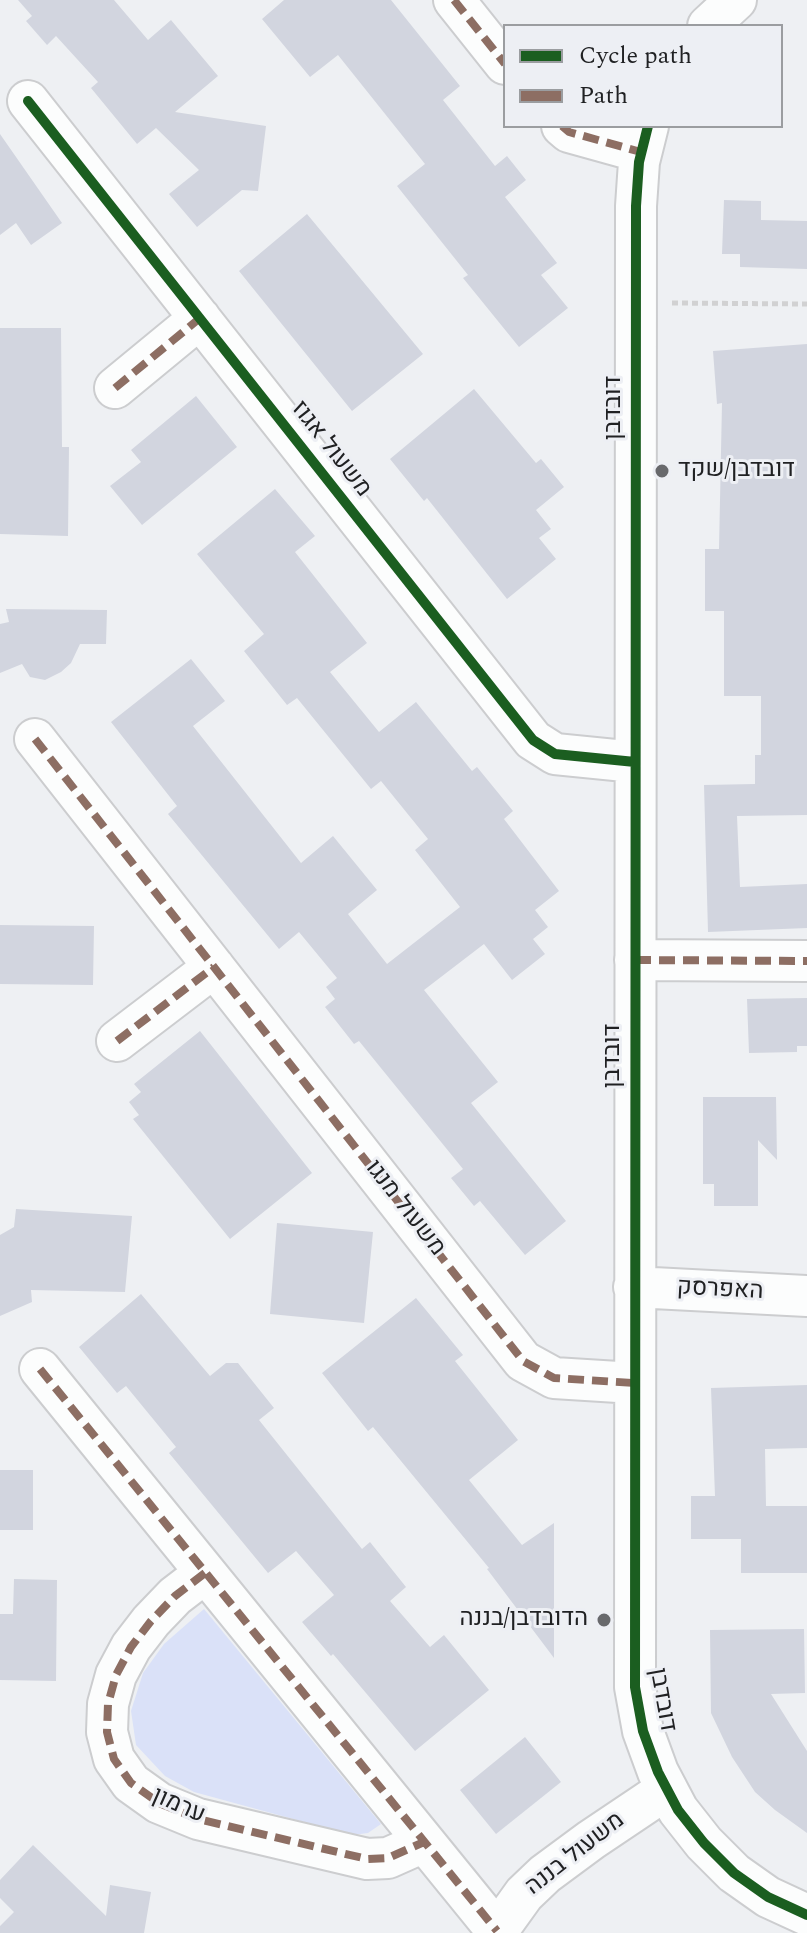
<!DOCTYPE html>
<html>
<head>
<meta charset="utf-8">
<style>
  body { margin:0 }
  #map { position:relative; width:807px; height:1933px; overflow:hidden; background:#eef0f3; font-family:Spectral,serif }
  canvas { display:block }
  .legend { position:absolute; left:503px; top:24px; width:280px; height:104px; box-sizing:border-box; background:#edeff4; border:2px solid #9b9da0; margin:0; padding:10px 14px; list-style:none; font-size:24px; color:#202123 }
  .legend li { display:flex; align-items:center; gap:16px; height:40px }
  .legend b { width:40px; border:2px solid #9b9da0 }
</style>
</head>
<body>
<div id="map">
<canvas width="807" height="1933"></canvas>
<ul class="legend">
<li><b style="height:10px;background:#1b5e20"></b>Cycle path</li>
<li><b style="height:10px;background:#8d6e63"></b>Path</li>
</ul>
</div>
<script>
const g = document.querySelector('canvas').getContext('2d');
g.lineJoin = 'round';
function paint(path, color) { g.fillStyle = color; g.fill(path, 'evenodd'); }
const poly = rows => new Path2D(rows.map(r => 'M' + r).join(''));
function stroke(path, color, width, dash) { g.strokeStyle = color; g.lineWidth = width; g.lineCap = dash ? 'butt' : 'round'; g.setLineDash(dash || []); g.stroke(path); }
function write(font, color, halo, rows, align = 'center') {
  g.font = font + ' Spectral,Heebo,serif'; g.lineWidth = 6; g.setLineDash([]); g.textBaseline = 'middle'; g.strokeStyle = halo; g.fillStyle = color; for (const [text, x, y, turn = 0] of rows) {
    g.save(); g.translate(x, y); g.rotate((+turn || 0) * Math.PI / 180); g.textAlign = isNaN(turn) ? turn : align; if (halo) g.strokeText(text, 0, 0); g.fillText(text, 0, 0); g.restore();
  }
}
paint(poly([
  [204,1609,381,1824,368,1833,352,1835,194,1792,165,1776,136,1745,131,1711,143,1673,164,1644]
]), '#dae1f8');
paint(poly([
  [18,0,114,0,148,40,171,20,218,76,175,112,266,126,258,191,242,190,197,227,169,194,199,170,156,128,137,144,91,88,98,82,56,36,47,45,26,21,32,16],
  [284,0,391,0,460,86,443,100,495,166,507,156,526,180,505,197,557,263,541,275,568,308,519,347,463,278,468,275,397,186,425,164,338,55,310,77,262,19],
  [0,134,62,223,31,245,16,223,0,235],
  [724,200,761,201,761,220,807,221,807,269,740,267,740,254,722,254],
  [307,214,423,354,352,411,239,271],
  [0,328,61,328,62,447,69,447,68,536,0,534],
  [807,344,807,815,737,816,740,887,807,884,807,928,708,932,704,785,755,784,755,755,761,755,761,696,724,696,724,611,705,611,705,549,719,549,722,403,717,404,713,351],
  [474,389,536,463,541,459,564,487,536,510,551,529,539,538,556,559,507,599,427,498,424,501,390,459],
  [196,396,237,447,142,525,110,486,141,462,131,450],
  [275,489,315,536,295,552,367,643,330,672,379,732,416,702,472,771,477,767,513,811,504,819,559,891,535,910,548,927,533,939,545,954,512,980,484,944,424,990,498,1082,471,1103,566,1221,525,1255,480,1201,474,1206,451,1178,463,1169,359,1041,354,1044,325,1007,335,999,326,987,337,978,299,932,279,949,168,814,177,806,111,722,191,659,225,701,193,726,301,863,333,836,377,890,348,914,387,964,460,907,415,850,428,839,381,781,371,789,297,698,287,705,244,651,264,634,197,554],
  [6,609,107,610,106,644,80,644,71,663,61,672,45,680,30,677,22,664,0,673,0,624,9,622],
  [0,925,94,926,93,985,0,984],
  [807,998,807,1046,797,1046,797,1052,749,1053,747,999],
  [200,1031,312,1173,230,1239,133,1119,139,1115,129,1102,141,1092,134,1084],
  [703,1097,776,1097,777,1160,758,1140,758,1206,714,1206,714,1184,703,1184],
  [16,1209,132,1216,125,1292,31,1290,32,1302,0,1316,0,1235,14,1227],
  [277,1223,373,1232,364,1323,270,1314],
  [141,1294,210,1376,226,1363,238,1363,274,1408,259,1420,362,1549,370,1542,406,1587,390,1601,430,1647,444,1635,489,1690,415,1751,333,1654,331,1656,302,1622,334,1595,296,1551,268,1573,169,1453,176,1447,126,1386,117,1393,79,1347],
  [416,1298,463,1355,455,1361,518,1440,469,1480,522,1545,554,1523,554,1658,487,1569,489,1568,373,1427,368,1431,322,1373],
  [807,1385,807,1448,765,1449,766,1506,807,1506,807,1573,741,1573,741,1539,691,1539,691,1496,715,1496,711,1388],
  [0,1470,33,1470,33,1530,0,1530],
  [14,1579,57,1580,56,1681,0,1680,0,1614,13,1614],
  [804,1629,805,1693,771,1694,807,1751,807,1833,775,1810,755,1792,732,1757,711,1713,710,1630],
  [525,1737,561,1782,496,1834,460,1790],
  [33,1845,106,1916,110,1885,151,1892,144,1933,0,1933,0,1926,14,1912,0,1898,0,1880]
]), '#d2d5df');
const minor = poly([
  [454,0,505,64],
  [708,26,736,0],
  [28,101,533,740,555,754,635,762],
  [562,126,569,132,641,152],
  [648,126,639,162,636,206,635,1687,643,1731,658,1772,678,1810,704,1843,734,1873,768,1897,807,1915],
  [115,388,200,318],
  [35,739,523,1361,554,1378,634,1383],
  [635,960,807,961],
  [117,1041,214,967],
  [634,1287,807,1296],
  [40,1369,497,1931],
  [205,1573,175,1596,151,1621,131,1647,116,1675,108,1704,107,1732,114,1759,131,1783,159,1803,198,1819,367,1859,388,1858,424,1842],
  [496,1933,524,1894,545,1874,591,1840,667,1789]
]);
stroke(minor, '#cccdcf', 44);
stroke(poly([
  [672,303,807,304]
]), '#d1d1d2', 5, [6, 4]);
stroke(minor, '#fcfdfd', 40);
stroke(poly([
  [454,0,505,64],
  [562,126,569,132,641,152],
  [115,388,200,318],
  [35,739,523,1361,554,1378,634,1383],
  [635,960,807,961],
  [117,1041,214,967],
  [40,1369,497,1931],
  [205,1573,175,1596,151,1621,131,1647,116,1675,108,1704,107,1732,114,1759,131,1783,159,1803,198,1819,367,1859,388,1858,424,1842]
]), '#8d6e63', 8, [16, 8]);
stroke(poly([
  [28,101,533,740,555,754,635,762],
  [648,126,639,162,636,206,635,1687,643,1731,658,1772,678,1810,704,1843,734,1873,768,1897,807,1915]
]), '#1b5e20', 10);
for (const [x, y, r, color] of [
  [662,471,8,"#68696c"],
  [604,1620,8,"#68696c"]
]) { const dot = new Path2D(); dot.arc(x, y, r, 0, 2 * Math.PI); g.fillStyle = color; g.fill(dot); stroke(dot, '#edeff4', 3); }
write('24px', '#202123', '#edeff4', [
  ["דובדבן",615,408,-90],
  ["משעול אגוז",330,450,52],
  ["דובדבן",614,1056,-90],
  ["משעול מנגו",404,1209,52],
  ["האפרסק",720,1291,3],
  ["דובדבן",661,1700,80],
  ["ערמון",178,1807,24],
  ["משעול בננה",576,1855,-38]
]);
write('24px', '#202123', '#edeff4', [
  ["דובדבן/שקד",678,471],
  ["הדובדבן/בננה",588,1620,"right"]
], 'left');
</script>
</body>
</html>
